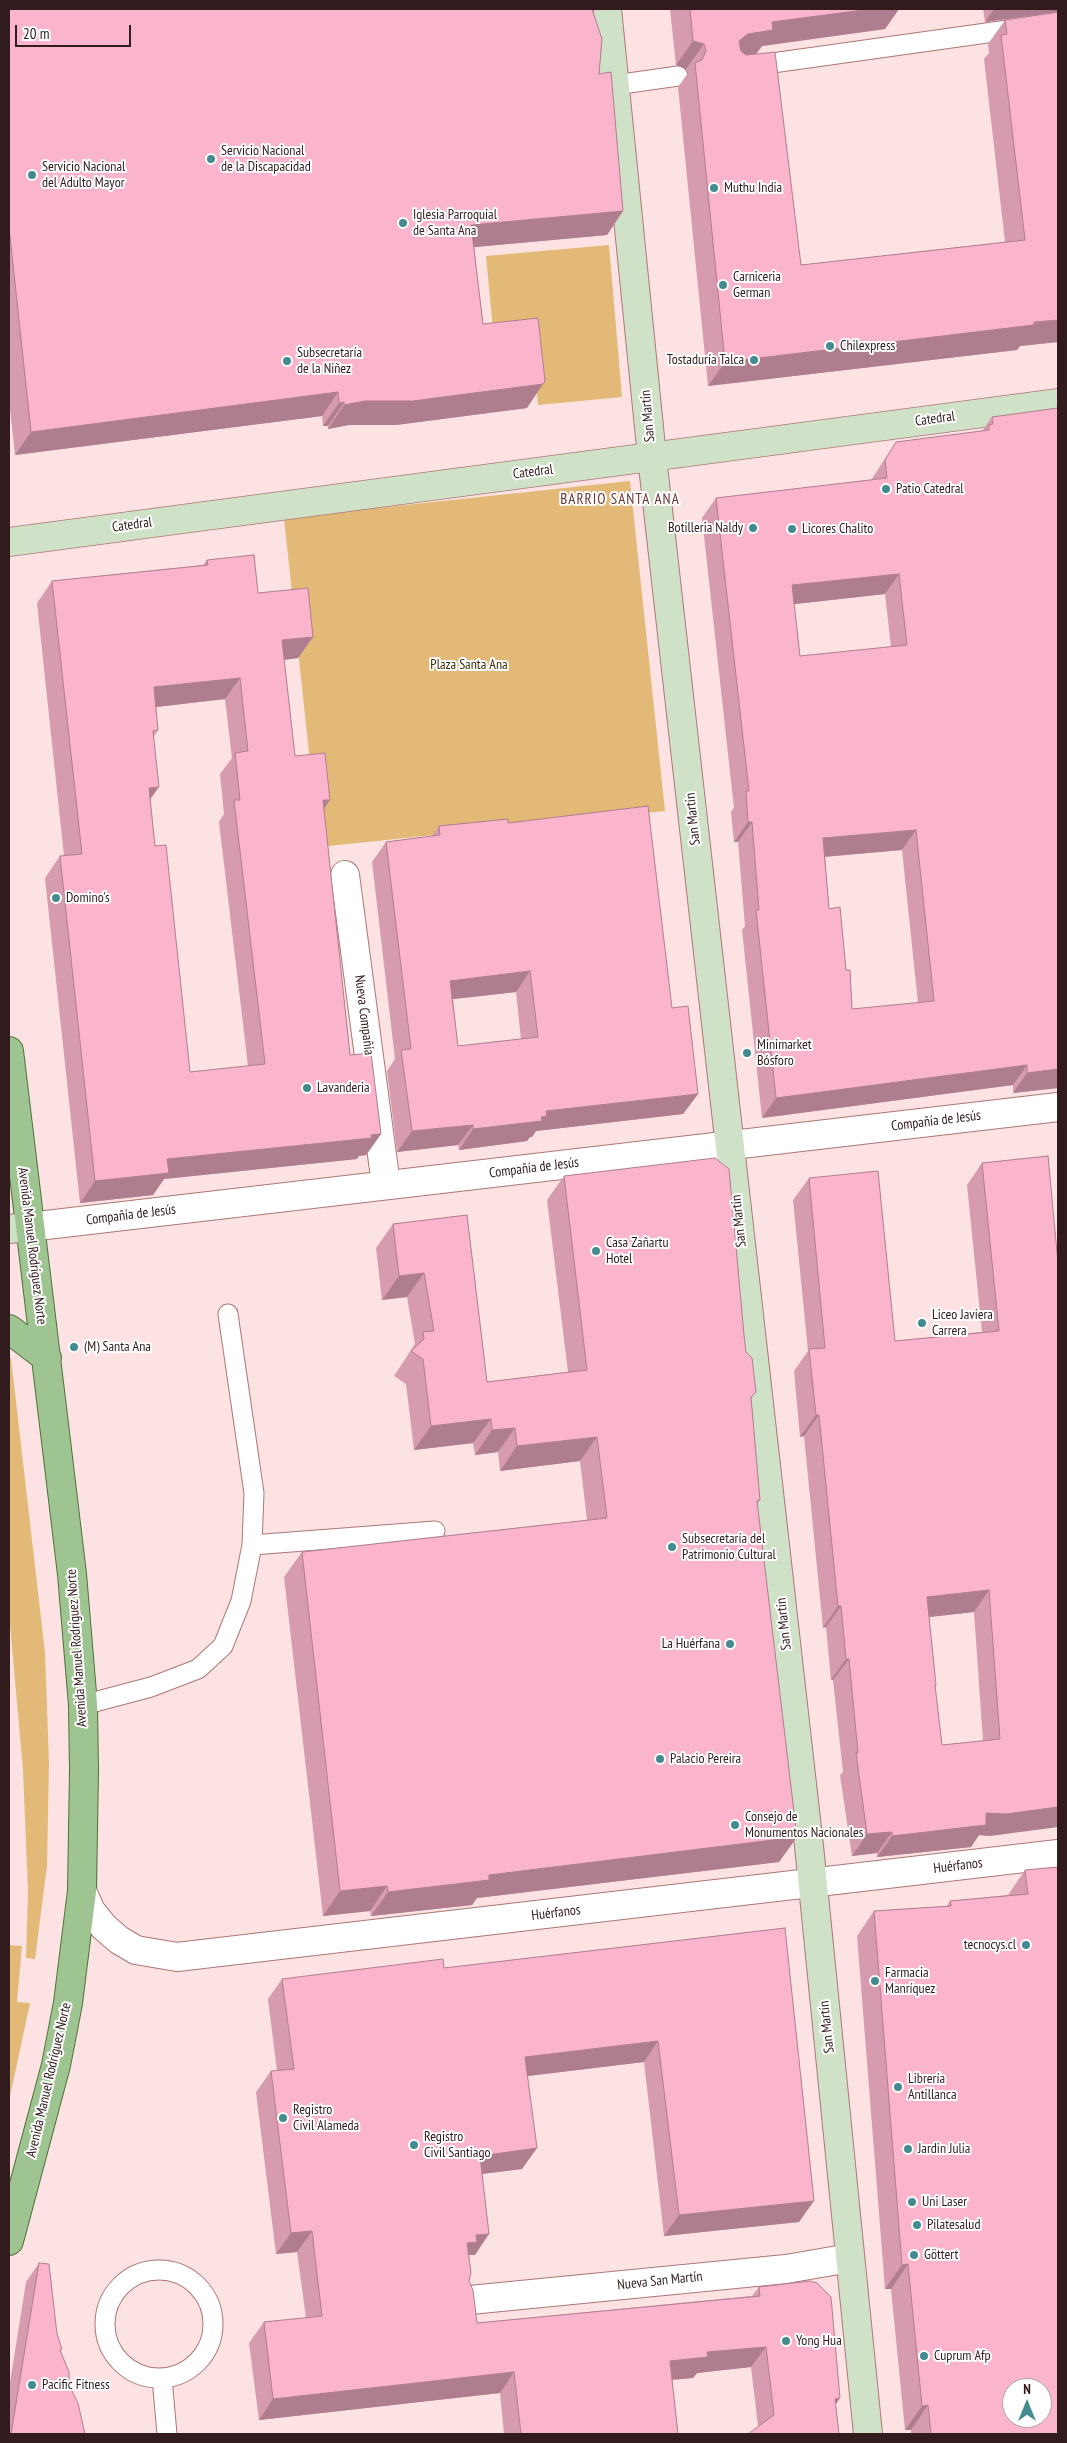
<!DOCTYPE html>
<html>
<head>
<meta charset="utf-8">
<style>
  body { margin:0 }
  #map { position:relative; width:1067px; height:2443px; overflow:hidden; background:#fce2e2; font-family:"PT Sans Narrow",sans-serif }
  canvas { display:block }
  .frame { position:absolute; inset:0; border:10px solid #321b1c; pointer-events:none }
  .north { position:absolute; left:1002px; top:2378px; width:50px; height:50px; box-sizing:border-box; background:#fff; border:1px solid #ada4a4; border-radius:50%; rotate:0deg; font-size:14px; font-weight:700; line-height:20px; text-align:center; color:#321b1c }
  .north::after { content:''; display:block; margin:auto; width:18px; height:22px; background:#438b8e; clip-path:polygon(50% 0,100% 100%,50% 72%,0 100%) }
  .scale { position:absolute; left:15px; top:25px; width:116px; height:22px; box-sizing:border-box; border:2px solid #321b1c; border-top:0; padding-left:6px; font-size:15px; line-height:18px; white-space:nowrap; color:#321b1c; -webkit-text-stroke:4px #fff; paint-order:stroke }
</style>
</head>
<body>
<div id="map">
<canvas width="1067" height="2443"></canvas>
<div class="frame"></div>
<div class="north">N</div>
<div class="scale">20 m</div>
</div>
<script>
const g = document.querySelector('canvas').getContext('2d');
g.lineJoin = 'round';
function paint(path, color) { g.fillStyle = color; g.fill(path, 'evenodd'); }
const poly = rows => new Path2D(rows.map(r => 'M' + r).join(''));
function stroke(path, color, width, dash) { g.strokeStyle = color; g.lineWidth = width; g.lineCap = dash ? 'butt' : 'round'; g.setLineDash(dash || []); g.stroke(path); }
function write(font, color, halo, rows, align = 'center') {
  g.font = font + ' "PT Sans Narrow",sans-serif'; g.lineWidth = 4; g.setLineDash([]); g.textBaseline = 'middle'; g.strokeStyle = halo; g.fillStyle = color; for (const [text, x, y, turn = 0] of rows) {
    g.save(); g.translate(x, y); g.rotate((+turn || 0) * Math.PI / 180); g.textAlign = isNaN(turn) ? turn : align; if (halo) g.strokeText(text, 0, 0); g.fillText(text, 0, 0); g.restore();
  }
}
paint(poly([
  [609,245,622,397,538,405,531,328,493,330,486,256],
  [630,481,665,811,319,847,284,518],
  [9,1358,11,1358,45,1653,49,1763,47,1866,35,1959,26,1958,28,1892,23,1770,9,1613],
  [9,1945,22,1946,17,2002,30,2003,9,2101]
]), '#e3b978');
const lane = poly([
  [751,66,1058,23],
  [615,85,678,76],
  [252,1545,435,1531],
  [83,1705,151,1687,198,1669,223,1646,241,1601,252,1545,254,1493,228,1314],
  '105 2324a54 54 0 1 1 108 0a54 54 0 1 1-108 0Z',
  [162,2378,167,2434]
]);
const street = poly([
  [345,875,386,1185],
  [29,1227,1058,1107],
  [82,1891,91,1911,104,1927,119,1940,136,1950,177,1957,1058,1854],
  [470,2300,786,2269,850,2258]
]);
const secondary = poly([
  [607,9,652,457,809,1846,868,2434],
  [9,542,1058,403],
  [9,1229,29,1227]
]);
const primary = poly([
  [9,1051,72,1574,83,1705,84,1770,82,1891,68,2003,56,2065,9,2241],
  [9,1329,47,1358]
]);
stroke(lane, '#ae7677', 21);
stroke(street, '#ae7677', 30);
stroke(secondary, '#ae7677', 30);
stroke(primary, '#4f7038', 30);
stroke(lane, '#fff', 19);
stroke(street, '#fff', 28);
stroke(secondary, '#cfe2c8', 28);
stroke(primary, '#9ec591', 28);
paint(poly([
  [9,9,596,9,593,13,599,74,623,211,607,235,474,247,483,324,527,408,396,425,349,425,328,429,328,426,323,426,322,416,15,455,9,400],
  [670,9,899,9,885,29,762,46,756,54,801,265,1005,242,984,59,989,53,988,44,1005,20,1058,12,1057,12,985,22,983,9,1058,9,1058,342,1020,346,1017,350,708,386,678,87,688,73,686,69,676,65],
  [992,417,1058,1088,1013,1093,1013,1085,762,1118,742,930,745,926,738,842,734,842,731,812,734,808,702,518,716,498,871,480,896,442,982,431],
  [885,594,891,647,800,656,794,604],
  [902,850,918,1003,852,1009,846,970,829,909,825,857],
  [207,560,258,593,313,637,298,658,284,660,295,756,324,809,350,1055,381,1134,366,1155,359,1156,357,1159,164,1179,153,1195,80,1203,45,878,60,856,64,856,37,603,52,581,203,565],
  [225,699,232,758,220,774,224,814,219,822,248,1066,190,1072,155,846,150,800,154,736,158,730,156,707],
  [508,823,672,1008,698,1094,683,1114,536,1131,532,1137,530,1137,527,1141,459,1150,458,1145,397,1152,387,1071,395,1059,372,862,386,842,432,836,439,826],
  [516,992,521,1039,458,1046,453,999],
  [982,1163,1058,1263,990,1836,979,1835,971,1847,877,1857,877,1853,852,1856,840,1775,843,1772,833,1680,831,1680,826,1627,823,1628,804,1436,800,1437,794,1371,808,1351,793,1200,809,1178,895,1341,982,1332,967,1185],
  [974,1612,983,1741,942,1745,935,1687,936,1685,929,1617],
  [564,1176,744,1335,746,1352,756,1392,751,1398,760,1500,757,1505,797,1837,779,1862,477,1898,472,1905,371,1916,370,1911,323,1916,284,1577,302,1552,587,1520,580,1461,500,1471,498,1452,475,1455,473,1443,414,1450,406,1384,394,1376,415,1344,407,1297,382,1300,376,1248,393,1224,467,1215,487,1382,568,1372,547,1200],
  [1058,1867,1058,2434,911,2434,911,2430,905,2430,891,2289,885,2289,857,1936,874,1911,947,1906,950,1901,1008,1895,1025,1870],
  [785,1928,799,2222,664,2236,644,2062,528,2076,522,2169,482,2174,475,2255,469,2255,469,2281,477,2323,752,2296,759,2287,840,2398,836,2404,758,2426,751,2367,697,2373,693,2378,672,2380,678,2434,504,2434,500,2393,259,2420,249,2343,264,2322,306,2318,297,2252,276,2254,256,2092,271,2071,277,2071,268,1999,282,1979,444,1968],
  [39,2263,69,2385,85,2434,9,2434,9,2389,26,2282]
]), '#d79baf');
paint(poly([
  [871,9,899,9,885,29,762,46,756,54,731,58,739,41,748,34,772,22],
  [994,9,1058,9,1058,10,1057,12,985,22],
  [693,41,704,44,686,69,676,65],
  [623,211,607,235,454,249,471,225],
  [1058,320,1058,342,1020,346,1017,350,708,386,725,362],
  [545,381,527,408,396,425,349,425,328,429,344,405,365,401],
  [338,392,322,416,15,455,31,432],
  [344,402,328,426,323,426,339,403],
  [899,574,885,594,778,606,792,585],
  [313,637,298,658,267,662,282,640],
  [240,678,225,699,139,709,154,687],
  [159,787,144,808,149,788],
  [323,800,330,800,315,821],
  [748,822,752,822,738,842,734,842],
  [916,830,902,850,809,858,823,838],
  [530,971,516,992,436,1001,450,981],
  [1027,1065,1013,1085,762,1118,776,1098],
  [1058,1069,1058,1088,1013,1093,1027,1073],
  [698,1094,683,1114,536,1131,532,1137,530,1137,527,1141,459,1150,473,1129,546,1111],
  [473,1125,458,1145,397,1152,412,1131],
  [381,1134,366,1155,359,1156,357,1159,164,1179,153,1195,80,1203,95,1181,167,1159],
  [424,1273,407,1297,382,1300,399,1276],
  [816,1415,819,1415,804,1436,800,1437],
  [491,1419,473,1443,414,1450,431,1426],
  [515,1428,498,1452,475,1455,492,1430],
  [597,1437,580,1461,500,1471,517,1446],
  [989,1590,974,1612,912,1619,927,1597],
  [838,1606,841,1606,826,1627,823,1628],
  [846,1659,849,1659,833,1680,831,1680],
  [1058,1807,1058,1827,990,1836,979,1835,971,1847,877,1857,892,1836,986,1813],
  [892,1832,877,1853,852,1856,867,1834],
  [797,1837,779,1862,477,1898,472,1905,371,1916,388,1892,489,1875],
  [387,1886,370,1911,323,1916,340,1891],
  [658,2041,644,2062,511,2078,525,2057],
  [537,2148,522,2169,465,2176,480,2156],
  [814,2201,799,2222,664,2236,679,2215],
  [312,2231,297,2252,276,2254,291,2233],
  [489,2234,475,2255,467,2255,467,2243,476,2235],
  [908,2264,891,2289,885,2289,902,2265],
  [766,2347,751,2367,697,2373,693,2378,655,2381,670,2361,707,2352],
  [514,2372,500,2393,259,2420,273,2399],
  [840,2398,825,2419,835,2399],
  [928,2405,911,2430,905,2430,922,2406]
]), '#af7e8e');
const building = poly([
  [9,9,592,9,602,39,599,74,611,72,623,211,471,225,483,324,538,318,545,381,543,384,413,401,365,401,344,405,344,402,339,403,338,392,31,432,9,227,9,9],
  [690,9,871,9,772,22,773,30,748,34,739,41,741,51,746,55,775,52,801,265,1025,240,1001,35,1007,34,1005,20,1058,12,1058,320,1034,322,1034,325,725,362,695,63,702,60,706,51,704,44,693,41,690,9],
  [1058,408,1058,1069,1027,1073,1027,1065,776,1098,756,910,759,910,752,822,748,822,746,791,749,791,716,498,887,478,885,460,896,442,989,430,989,425,993,424,992,417,1058,408],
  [899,574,907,645,800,656,792,585,899,574],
  [916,830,934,1001,852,1009,850,970,846,970,840,907,829,909,823,838,916,830],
  [254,555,258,593,308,588,313,637,282,640,295,756,325,753,330,800,323,800,350,1055,371,1053,381,1134,371,1135,372,1138,167,1159,169,1173,95,1181,60,856,82,854,52,581,208,565,207,560,254,555],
  [240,678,248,751,235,753,240,800,234,800,265,1064,190,1072,166,845,155,846,149,788,159,787,153,731,158,730,154,687,240,678],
  [648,806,672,1008,688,1006,698,1094,546,1111,547,1116,541,1117,542,1121,473,1129,473,1125,412,1131,401,1050,411,1049,386,842,440,835,439,826,508,819,508,823,648,806],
  [530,971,538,1037,458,1046,450,981,530,971],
  [1048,1156,1058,1263,1058,1807,1006,1814,986,1813,986,1825,892,1836,892,1832,867,1834,856,1753,858,1753,849,1659,846,1659,841,1606,838,1606,819,1415,816,1415,809,1349,825,1348,809,1178,878,1171,895,1341,999,1331,982,1163,1048,1156],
  [989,1590,1000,1739,942,1745,935,1685,936,1685,927,1597,989,1590],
  [715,1158,729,1169,744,1335,746,1352,752,1358,756,1392,751,1397,760,1500,757,1501,797,1837,489,1875,489,1880,388,1892,387,1886,340,1891,302,1552,607,1518,597,1437,517,1446,515,1428,492,1430,491,1419,431,1426,423,1359,411,1351,424,1339,423,1332,434,1331,424,1273,399,1276,393,1224,467,1215,487,1382,587,1370,564,1176,715,1158],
  [1058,1867,1058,2434,931,2434,928,2405,922,2406,908,2264,902,2265,874,1911,951,1906,950,1901,1028,1894,1025,1870,1058,1867],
  [1012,2388,1042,2388,1042,2418,1012,2418,1012,2388],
  [785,1928,814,2201,679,2215,658,2041,525,2057,537,2148,480,2156,489,2234,476,2235,477,2242,467,2243,471,2272,469,2281,473,2290,477,2323,760,2296,759,2287,810,2281,817,2283,831,2297,840,2398,835,2399,839,2434,748,2434,774,2415,766,2347,707,2352,708,2357,670,2361,678,2434,521,2434,514,2372,273,2399,264,2322,322,2316,312,2231,291,2233,271,2071,294,2069,282,1979,443,1959,444,1968,785,1928],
  [39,2263,49,2264,57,2334,62,2349,60,2350,69,2372,69,2385,78,2403,85,2434,11,2434,39,2263]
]);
paint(building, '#fab4cb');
stroke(building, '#af7e8e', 1);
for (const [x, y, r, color] of [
  [211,159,5,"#438b8e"],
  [32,175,5,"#438b8e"],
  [714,188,5,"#438b8e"],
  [403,223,5,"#438b8e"],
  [723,285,5,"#438b8e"],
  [830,346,5,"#438b8e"],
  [754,360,5,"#438b8e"],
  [287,361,5,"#438b8e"],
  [886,489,5,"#438b8e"],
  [753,528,5,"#438b8e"],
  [792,529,5,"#438b8e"],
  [56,898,5,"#438b8e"],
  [747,1053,5,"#438b8e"],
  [307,1088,5,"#438b8e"],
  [596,1251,5,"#438b8e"],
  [922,1323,5,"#438b8e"],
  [74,1347,5,"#438b8e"],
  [672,1547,5,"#438b8e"],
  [730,1644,5,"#438b8e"],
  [660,1759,5,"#438b8e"],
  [735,1825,5,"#438b8e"],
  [1026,1945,5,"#438b8e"],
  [875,1981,5,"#438b8e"],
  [898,2087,5,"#438b8e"],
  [283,2118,5,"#438b8e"],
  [414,2145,5,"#438b8e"],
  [908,2149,5,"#438b8e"],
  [912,2202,5,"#438b8e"],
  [917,2225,5,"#438b8e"],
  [914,2255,5,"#438b8e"],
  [786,2341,5,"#438b8e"],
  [924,2356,5,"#438b8e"],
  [32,2385,5,"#438b8e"]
]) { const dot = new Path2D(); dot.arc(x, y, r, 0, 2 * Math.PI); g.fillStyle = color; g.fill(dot); stroke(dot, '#fff', 2); }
write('14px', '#321b1c', '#fff', [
  ["Servicio Nacional",221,151],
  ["de la Discapacidad",221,167],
  ["Servicio Nacional",42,167],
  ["del Adulto Mayor",42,183],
  ["Muthu India",724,188],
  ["Iglesia Parroquial",413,215],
  ["de Santa Ana",413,231],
  ["Carniceria",733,277],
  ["German",733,293],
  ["Chilexpress",840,346],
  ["Subsecretaría",297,353],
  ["de la Niñez",297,369],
  ["Tostaduría Talca",744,360,"right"],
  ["Patio Catedral",896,489],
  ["Botilleria Naldy",743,528,"right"],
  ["Licores Chalito",802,529],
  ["Domino's",66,898],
  ["Minimarket",757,1045],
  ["Bósforo",757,1061],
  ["Lavanderia",317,1088],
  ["Casa Zañartu",606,1243],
  ["Hotel",606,1259],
  ["Liceo Javiera",932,1315],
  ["Carrera",932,1331],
  ["(M) Santa Ana",84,1347],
  ["Subsecretaría del",682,1539],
  ["Patrimonio Cultural",682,1555],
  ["La Huérfana",720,1644,"right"],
  ["Palacio Pereira",670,1759],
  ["Consejo de",745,1817],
  ["Monumentos Nacionales",745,1833],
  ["tecnocys.cl",1016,1945,"right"],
  ["Farmacia",885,1973],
  ["Manríquez",885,1989],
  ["Librería",908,2079],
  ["Antillanca",908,2095],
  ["Registro",293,2110],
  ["Civil Alameda",293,2126],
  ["Registro",424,2137],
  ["Civil Santiago",424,2153],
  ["Jardin Julia",918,2149],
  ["Uni Laser",922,2202],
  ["Pilatesalud",927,2225],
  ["Göttert",924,2255],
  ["Yong Hua",796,2341],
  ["Cuprum Afp",934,2356],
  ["Pacific Fitness",42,2385]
], 'left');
write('14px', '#321b1c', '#fff', [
  ["San Martín",648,416,-95],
  ["Catedral",935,419,-8],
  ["Catedral",533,472,-7],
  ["Catedral",132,525,-8],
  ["San Martín",693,819,-96],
  ["Nueva Compañía",364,1015,83],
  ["Compañía de Jesús",936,1121,-7],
  ["Compañía de Jesús",534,1168,-7],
  ["Compañía de Jesús",131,1215,-7],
  ["San Martín",739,1221,-96],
  ["Avenida Manuel Rodríguez Norte",32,1246,83],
  ["San Martín",784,1624,-96],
  ["Avenida Manuel Rodríguez Norte",77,1648,-94],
  ["Huérfanos",958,1866,-7],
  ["Huérfanos",556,1913,-7],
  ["San Martín",827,2027,-96],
  ["Avenida Manuel Rodríguez Norte",49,2080,-77],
  ["Nueva San Martín",660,2281,-6]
]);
write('14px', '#3f2c0a', '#fff', [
  ["Plaza Santa Ana",469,665]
]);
g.letterSpacing = '1px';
write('15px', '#6a3739', '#fff', [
  ["BARRIO SANTA ANA",620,500]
]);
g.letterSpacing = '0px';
</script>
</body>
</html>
